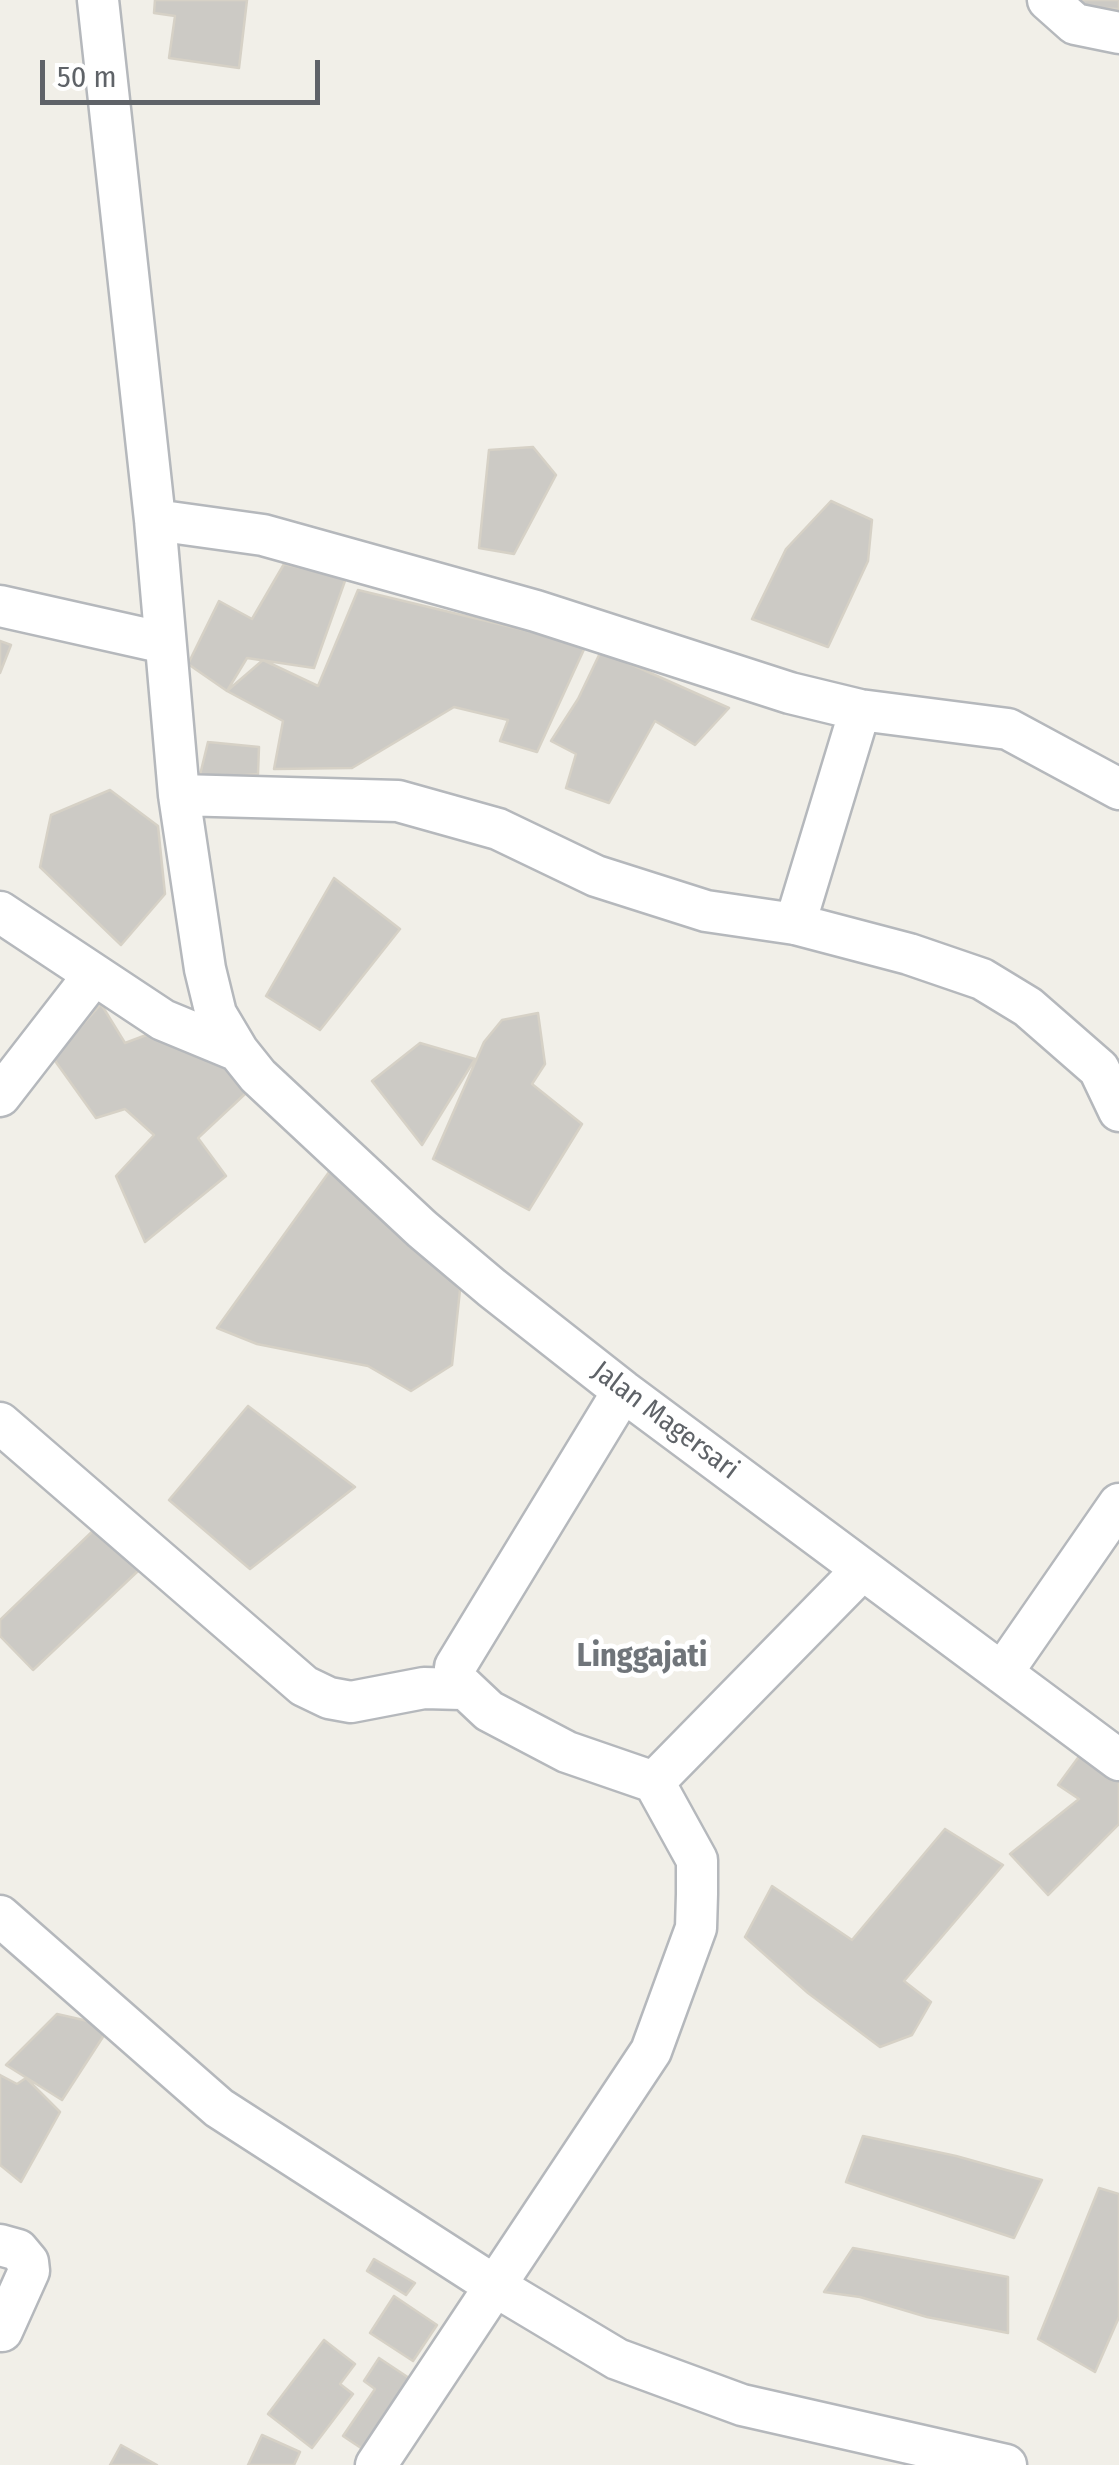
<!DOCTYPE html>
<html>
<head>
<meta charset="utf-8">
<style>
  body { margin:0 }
  #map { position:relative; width:1119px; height:2465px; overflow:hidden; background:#f1efe8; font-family:"Fira Sans Condensed",sans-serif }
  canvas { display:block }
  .scale { position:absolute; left:40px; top:60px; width:280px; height:45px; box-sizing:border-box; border:5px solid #5f6368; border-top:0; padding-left:12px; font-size:30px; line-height:35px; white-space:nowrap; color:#5f6368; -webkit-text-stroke:8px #fff; paint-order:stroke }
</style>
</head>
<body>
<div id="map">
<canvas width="1119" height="2465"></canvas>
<div class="scale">50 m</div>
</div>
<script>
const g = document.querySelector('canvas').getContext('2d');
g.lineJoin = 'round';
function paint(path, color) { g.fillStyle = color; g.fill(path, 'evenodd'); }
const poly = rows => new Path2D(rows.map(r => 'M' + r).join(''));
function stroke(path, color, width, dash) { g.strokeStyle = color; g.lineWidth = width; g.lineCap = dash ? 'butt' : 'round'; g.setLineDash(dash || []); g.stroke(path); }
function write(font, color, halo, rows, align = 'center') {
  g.font = font + ' "Fira Sans Condensed",sans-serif'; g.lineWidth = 10; g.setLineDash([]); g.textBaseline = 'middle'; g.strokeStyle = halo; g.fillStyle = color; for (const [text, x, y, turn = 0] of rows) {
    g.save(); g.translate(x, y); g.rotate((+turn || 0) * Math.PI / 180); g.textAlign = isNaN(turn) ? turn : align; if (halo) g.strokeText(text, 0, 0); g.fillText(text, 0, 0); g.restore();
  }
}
const building = poly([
  [155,0,247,0,239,68,169,58,175,16,154,13,155,0],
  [1079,0,1119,0,1119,9,1079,8,1079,0],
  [533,447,556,475,514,554,479,548,489,450,533,447],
  [831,501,872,520,868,561,828,647,752,619,786,549,831,501],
  [284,564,346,578,314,668,247,658,227,691,188,664,219,601,252,619,284,564],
  [358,590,586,645,537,752,500,741,508,720,454,707,352,768,274,769,283,721,227,691,263,660,318,686,358,590],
  [0,641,11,645,0,673,0,641],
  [601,651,729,708,695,745,655,721,609,803,566,788,576,754,551,741,578,699,601,651],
  [208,742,259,747,258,774,199,779,208,742],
  [110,790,158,826,165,894,121,945,40,867,51,815,110,790],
  [334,878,400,929,320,1030,266,996,334,878],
  [101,1004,125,1043,149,1034,229,1066,245,1094,198,1138,226,1176,145,1242,116,1176,154,1135,125,1109,96,1118,53,1058,101,1004],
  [538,1013,545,1064,532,1084,582,1124,529,1210,433,1159,484,1042,502,1020,538,1013],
  [420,1043,475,1059,422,1145,372,1081,420,1043],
  [342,1154,460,1290,452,1365,411,1391,368,1366,257,1344,217,1328,342,1154],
  [248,1406,355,1487,250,1569,169,1500,248,1406],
  [97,1527,138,1571,33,1670,0,1636,0,1620,97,1527],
  [1083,1751,1119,1777,1119,1824,1048,1895,1010,1854,1079,1799,1058,1785,1083,1751],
  [945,1829,1003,1865,904,1981,931,2002,912,2035,880,2047,808,1993,745,1937,772,1886,852,1940,945,1829],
  [57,2014,110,2026,62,2100,6,2065,57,2014],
  [0,2075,17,2084,26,2078,60,2112,21,2182,0,2165,0,2075],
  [863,2136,956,2156,1042,2180,1014,2238,846,2182,863,2136],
  [1099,2188,1119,2194,1119,2317,1095,2372,1038,2339,1099,2188],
  [853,2248,1008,2277,1008,2333,927,2317,860,2297,824,2292,853,2248],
  [374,2259,415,2283,406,2295,367,2271,374,2259],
  [394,2296,437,2325,413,2361,370,2333,394,2296],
  [324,2340,355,2364,340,2384,353,2394,312,2448,268,2414,324,2340],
  [379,2358,421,2386,373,2456,343,2436,375,2389,364,2381,379,2358],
  [262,2435,300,2452,294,2465,248,2465,262,2435],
  [121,2445,157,2465,110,2465,121,2445]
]);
paint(building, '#cccac5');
stroke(building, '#d6d1c6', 2.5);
const minor = poly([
  [98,0,155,520,179,795,205,969,216,1014,238,1051,258,1076,422,1229,492,1288,623,1391,1119,1760],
  [1048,0,1075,24,1119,33],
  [155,520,263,535,536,611,790,693,860,710,1008,729,1119,789],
  [0,606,165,643],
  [179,795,398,801,498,829,596,876,706,911,795,924,909,954,982,979,1028,1007,1099,1069,1119,1111],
  [0,912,163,1020,238,1051],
  [795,924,860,710],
  [0,1096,93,976],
  [623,1391,455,1667,455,1679,489,1711,567,1752,654,1782],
  [0,1423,304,1686,329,1698,351,1702,424,1688,462,1689],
  [1002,1673,1119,1504],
  [0,1916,219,2108,495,2286,617,2359,742,2405,1006,2465],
  [0,2245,18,2250,28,2262,29,2271,2,2331],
  [376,2465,651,2051,696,1928,697,1894,697,1860,654,1782,862,1570]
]);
stroke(minor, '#b5b8bc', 45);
stroke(minor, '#fff', 40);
write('28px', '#5f6368', '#fff', [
  ["Jalan Magersari",665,1421,37]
]);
write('bold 32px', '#70757a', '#fff', [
  ["Linggajati",642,1657]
]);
</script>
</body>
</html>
